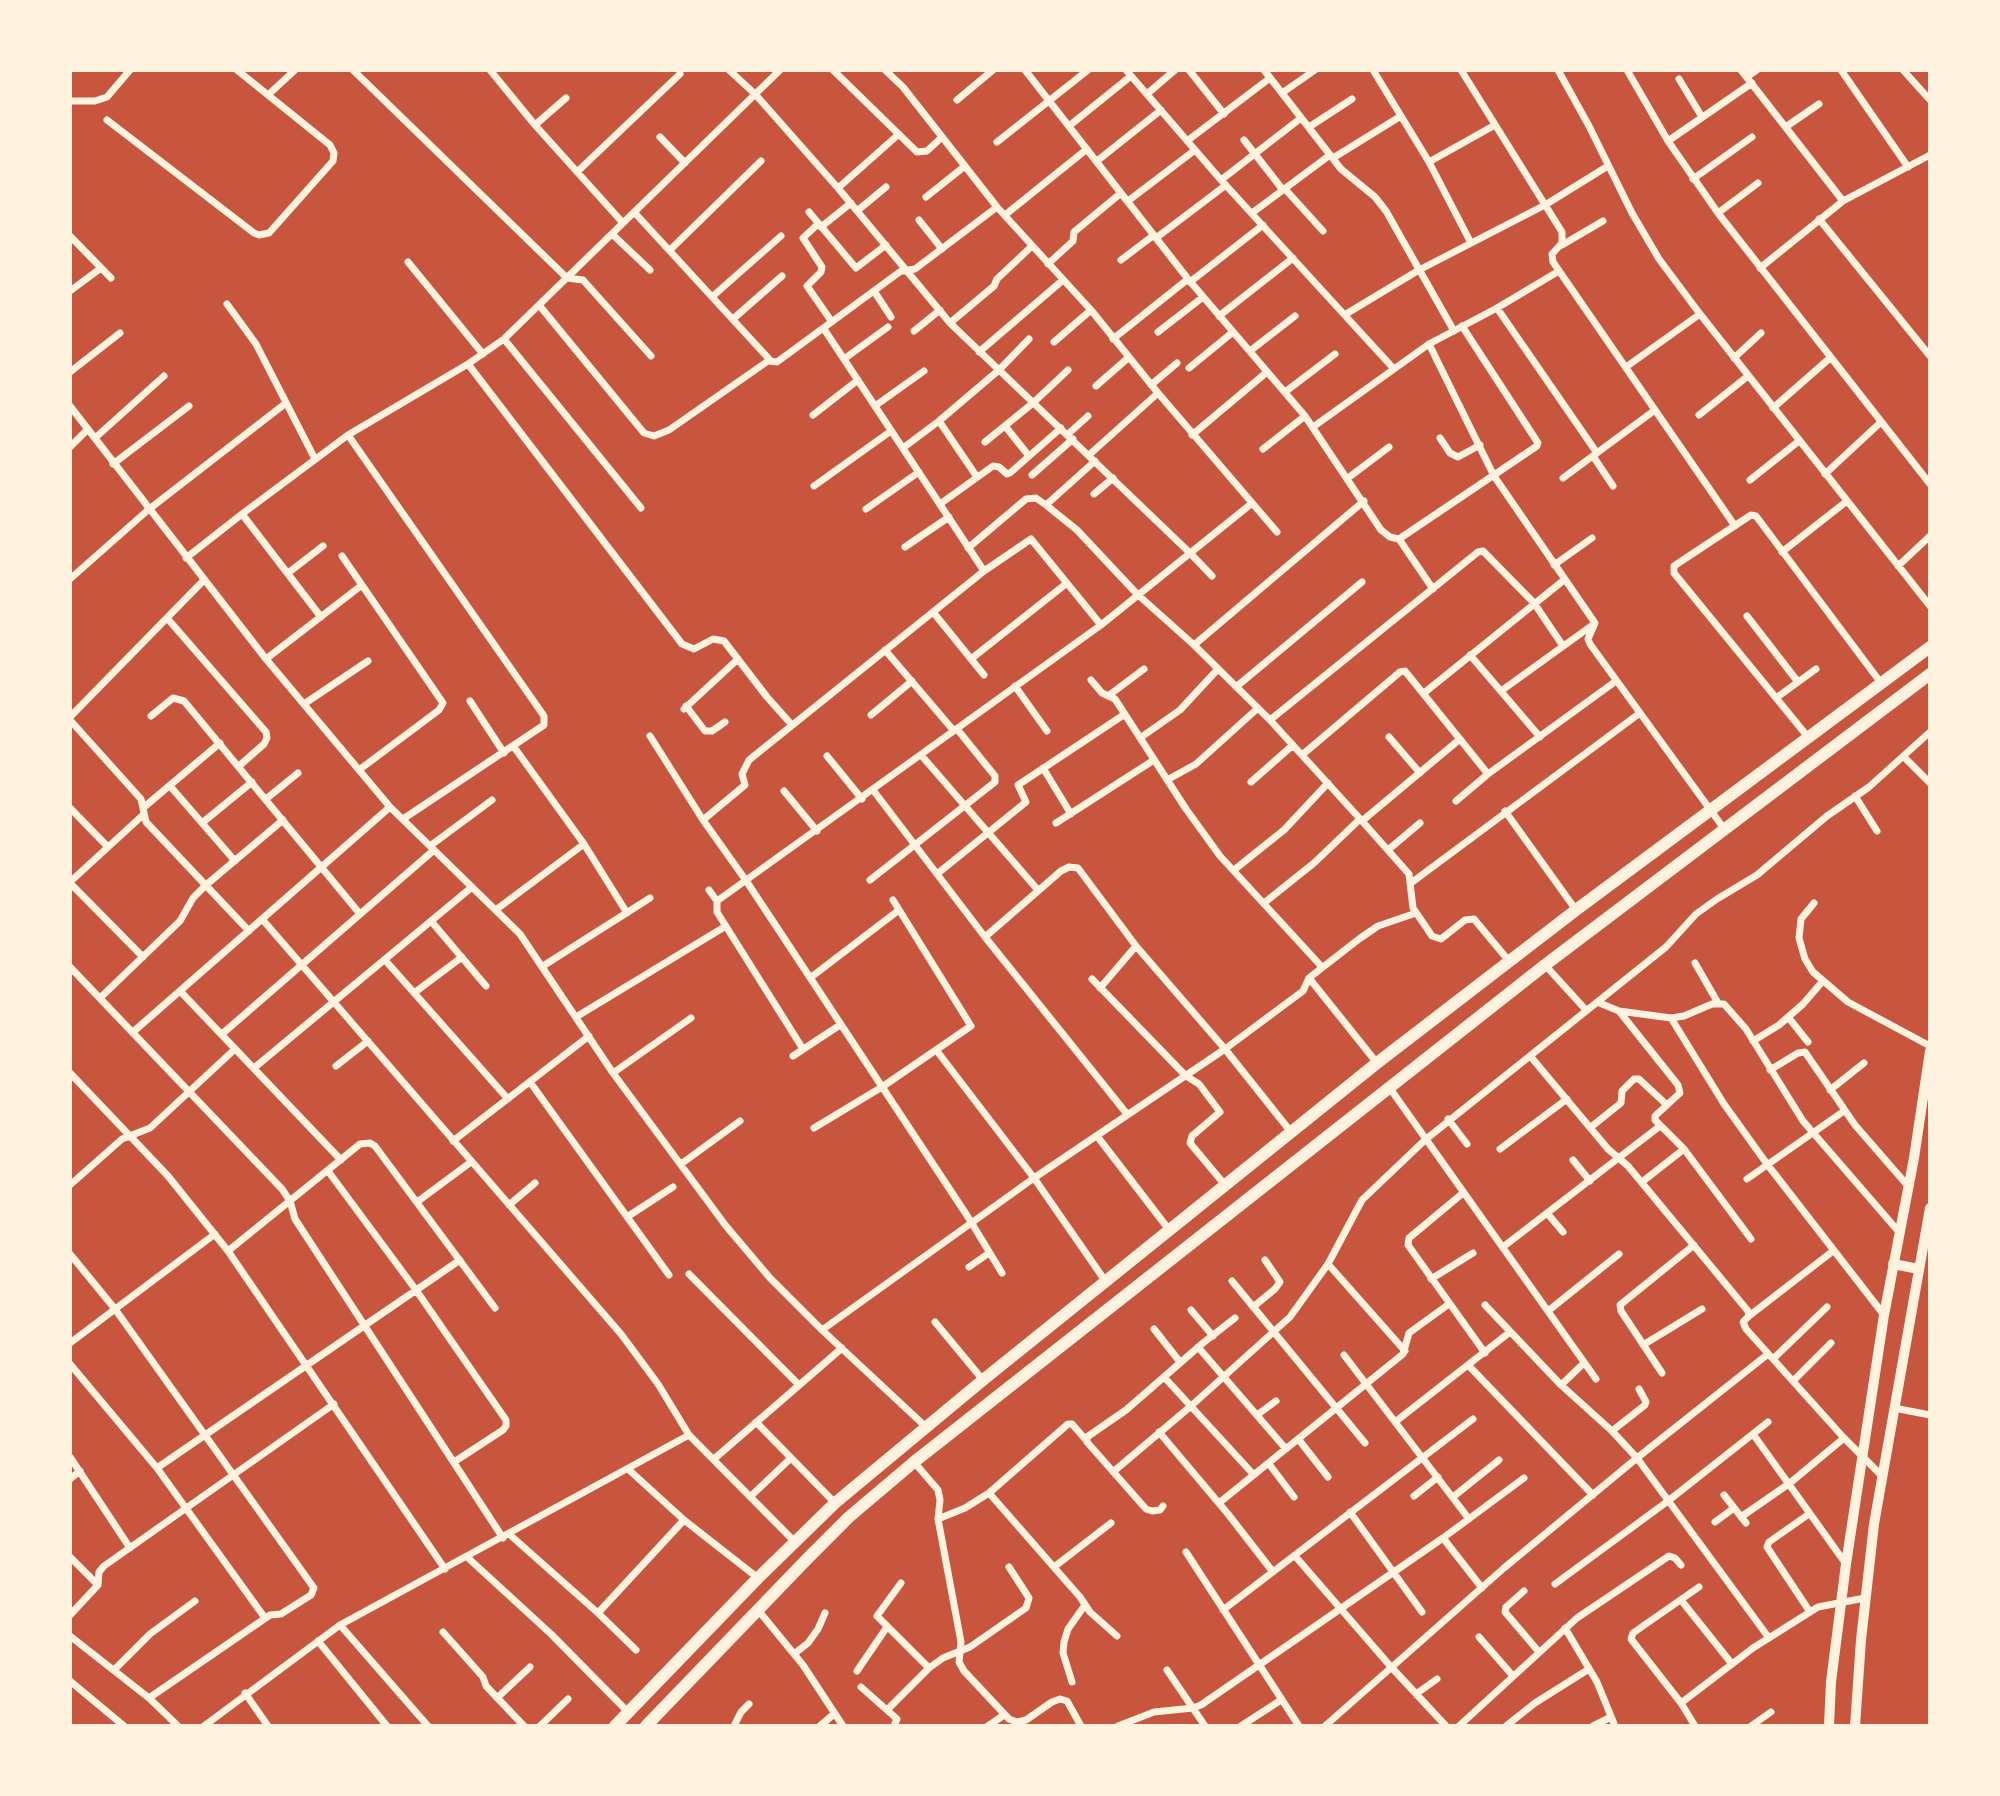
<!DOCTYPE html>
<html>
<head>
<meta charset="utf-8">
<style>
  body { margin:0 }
  #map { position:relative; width:2000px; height:1796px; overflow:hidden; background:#c8553d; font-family:Georgia,serif }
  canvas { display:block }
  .frame { position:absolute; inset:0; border:72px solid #fff3e0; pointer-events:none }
</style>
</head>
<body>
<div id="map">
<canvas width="2000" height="1796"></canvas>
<div class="frame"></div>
</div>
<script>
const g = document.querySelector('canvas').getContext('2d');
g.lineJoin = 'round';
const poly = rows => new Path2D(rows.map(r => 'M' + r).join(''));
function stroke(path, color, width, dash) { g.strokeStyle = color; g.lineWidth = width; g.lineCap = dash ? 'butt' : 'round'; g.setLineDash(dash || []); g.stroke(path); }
stroke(poly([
  [353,70,567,278,583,280,651,356],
  [490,70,535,125,623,223],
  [729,70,755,94,838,188,950,323,1190,553,1212,576],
  [833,70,917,152,927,151,942,137],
  [885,70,903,87,997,207,1091,310,1158,393,1277,532],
  [1025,70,1188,279,1305,416,1381,530,1390,537,1399,539,1433,589],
  [1126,70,1221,180,1394,369],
  [1189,70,1224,114],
  [1264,70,1341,169,1375,197,1386,211,1454,331],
  [1373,70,1429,162,1471,243],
  [1461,70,1562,232,1562,243,1552,254,1553,262,1735,526],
  [1558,70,1589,126,1632,213,1659,259,1700,314,1930,606],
  [1627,70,1668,141,1718,213,1930,484],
  [1741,70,1843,201],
  [1841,70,1908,167],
  [1903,70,1930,100],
  [1747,77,1757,70],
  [1679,79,1702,117],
  [1282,93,1315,70],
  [1147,94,1175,70],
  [268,95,295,70],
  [957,100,993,70],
  [70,101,95,101,107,97,130,70],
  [107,120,254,233,259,235,269,233,333,161,334,153,330,145,237,70],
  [535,125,566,98],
  [1069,126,1131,76],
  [1787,126,1819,104],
  [1309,127,1352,99],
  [660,137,685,163],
  [1244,140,1283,190],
  [1187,141,1270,78],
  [1668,141,1752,83],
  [997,142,1088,70],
  [1333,158,1401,116],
  [1097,161,1161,110],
  [1429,162,1495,125],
  [577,172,680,74],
  [1693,179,1752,137],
  [1221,180,1301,118],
  [838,188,899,134],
  [1285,189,1323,231],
  [926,197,965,166],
  [1128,201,1195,150],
  [857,211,886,187],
  [634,212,770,360],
  [809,212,856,268,886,245],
  [1252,213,1330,155],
  [1718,213,1758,183],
  [1005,215,1087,149],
  [1819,219,1930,356],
  [919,220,942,249],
  [818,224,803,238,822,267,821,272,807,286,832,322],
  [821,227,851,203],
  [612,234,650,270],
  [70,236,111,278],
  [1156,238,1226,185],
  [1562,245,1603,221],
  [670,250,761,161],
  [1121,260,1154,235],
  [408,262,483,354],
  [1048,264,1073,241,1074,232,1121,193],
  [1760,268,1843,201,1930,155],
  [1190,282,1263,225],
  [70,291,101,268],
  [874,291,891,317],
  [713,296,781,236],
  [227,304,256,344,315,459],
  [539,305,644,433,654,436,669,430,768,361,777,362,901,271,915,269,997,207],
  [1497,308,1597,453],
  [1346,314,1419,270,1545,205,1608,166],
  [1219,316,1293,258],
  [733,319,782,276],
  [950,323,994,286,997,279,1032,246],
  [824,329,984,571],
  [914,331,940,310],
  [1158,332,1203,297],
  [504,339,641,508],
  [1113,339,1188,279],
  [1054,342,1091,310],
  [1429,344,1494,476,1595,623,1588,639,1590,644,1725,830],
  [1250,351,1295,316],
  [979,352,1063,280],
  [1734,358,1761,333],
  [844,359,888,327],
  [468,364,682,644,694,649,713,639,724,641,767,697,792,725],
  [1626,367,1700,314],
  [1189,368,1233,332],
  [70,372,120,333],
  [1151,385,1177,363],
  [1096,386,1128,358],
  [1285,392,1335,354],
  [70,406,266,659,390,807,520,934,613,1073,726,1226,770,1278,822,1330,926,1427],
  [875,406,924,371],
  [1773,408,1830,358],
  [813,415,858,380],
  [1699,415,1748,376],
  [939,421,977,477],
  [1005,426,1029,456],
  [1313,427,1429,344,1497,308,1559,271],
  [348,435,544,716,544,725,403,819],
  [1067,435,1088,416],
  [1192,435,1267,372],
  [95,438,164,376],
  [1440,438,1450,453,1458,457,1480,445],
  [985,442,1033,403,1068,370],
  [70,447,88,429],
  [903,448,939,421,999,370,1029,339],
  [1263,449,1305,416],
  [1089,455,1158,393],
  [1593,456,1613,486],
  [113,464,189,406],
  [1825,474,1881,422],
  [1032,475,1073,439],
  [1348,478,1389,447],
  [1563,478,1655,410],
  [1750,480,1799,441],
  [814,486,891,431],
  [1094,494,1113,478],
  [940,504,993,466,999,467,1007,474,1010,473,1061,428],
  [1046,505,1095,461],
  [866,509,919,472],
  [242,514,321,617],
  [1399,539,1537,446,1538,443,1462,326],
  [905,547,949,517],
  [968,548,1026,499,1036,498,1046,505,1077,530,1137,594,1194,645,1270,720,1362,821,1409,874,1413,908,1432,936,1441,939,1465,920,1474,919,1509,961],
  [1782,552,1847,501],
  [342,556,443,703,439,710,359,770],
  [186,558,242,514,348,435,468,364,504,339,780,70],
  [1554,565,1592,538],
  [1898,566,1930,536],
  [288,573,323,546],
  [70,579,148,510,286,403],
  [933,612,984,675],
  [1747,616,1798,682],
  [167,618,266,732,267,738,264,744,239,766],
  [1194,645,1364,501],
  [885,650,954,731],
  [1470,655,1540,737],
  [266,659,362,585],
  [971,659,1067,583],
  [1091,680,1102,693,1115,699,1186,809,1220,856,1322,967],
  [1015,686,1047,731],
  [1236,687,1362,582],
  [1501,691,1594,624],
  [1424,693,1564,580],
  [1108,696,1144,669],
  [1776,698,1816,669],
  [470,701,504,753],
  [304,704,368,661],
  [686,706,705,731,712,731,725,722],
  [684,709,738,659],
  [871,715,912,681],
  [151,716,173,698,184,701,360,914],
  [70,717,204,580],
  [70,720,141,799,146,822,249,931],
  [1270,720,1478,552,1483,551,1534,603,1563,646],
  [650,736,703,820,747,882,968,1217,1002,1273],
  [1389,737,1420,773],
  [1808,737,1674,573,1674,566,1751,515,1756,516,1881,683],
  [1140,738,1180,710,1218,669],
  [514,747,584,844,627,913],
  [921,755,1037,889],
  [1302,755,1400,672,1405,671,1488,774],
  [827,756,862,799],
  [1904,757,1930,783],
  [1043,768,1071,814],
  [1167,780,1196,764,1258,708],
  [1251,782,1293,745],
  [170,786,235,861],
  [873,790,985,937,1127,1114],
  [784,791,817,831],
  [1855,796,1877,831],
  [266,799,298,773],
  [1456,801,1488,774,1616,681],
  [70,808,108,847],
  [143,808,220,743],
  [1505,811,1576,910],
  [703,820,745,785,742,774,749,760,984,571,1031,539,1101,625],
  [1362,821,1460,739],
  [202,823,252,782],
  [1056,823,1154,760],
  [430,846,492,800],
  [1388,850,1420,823],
  [1234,870,1284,830,1328,783],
  [937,874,1026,802,1018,785,1125,714],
  [870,880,995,782,995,776,957,729],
  [70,882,143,815],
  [70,883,143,957],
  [1411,883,1640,713],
  [709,890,717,901],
  [1264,903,1314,863,1360,819],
  [1814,903,1801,919,1799,938,1805,959,1813,972,1848,1002,1930,1046],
  [497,909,584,844],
  [262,919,621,1334,658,1384,689,1435,795,1542],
  [431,921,486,986],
  [985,937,1061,871,1069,867,1078,868,1136,946,1225,1049,1291,1132],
  [385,960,508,1099],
  [1695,963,1718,1003],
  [1545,965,1586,1010],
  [543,966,650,898],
  [70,967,282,1189,290,1201,295,1219,503,1538],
  [810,978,899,910],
  [1309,978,1377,1063],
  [1092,979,1186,1076,1199,1084,1220,1112,1192,1136,1190,1143,1225,1185],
  [1100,988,1136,946],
  [180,991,341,1160],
  [414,993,462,957],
  [100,998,180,921,193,898,206,885,283,820],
  [1597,1002,1619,1011,1678,1085,1680,1093,1655,1116,1655,1120,1684,1149,1751,1239],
  [1619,1011,1671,1018,1684,1016,1712,1004,1724,1004,1746,1029,1803,1121,1899,1232],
  [576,1017,726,926],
  [1788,1017,1808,1042],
  [1671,1018,1724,1104,1767,1164,1884,1315],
  [133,1032,390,807],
  [222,1034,434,850],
  [1753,1041,1779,1025,1803,1004,1822,982],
  [803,1049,717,912,717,901,1101,625,1251,504],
  [937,1051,1034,1178,1106,1282],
  [793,1056,840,1025],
  [1531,1057,1608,1149,1628,1166,1748,1311,1749,1316,1743,1322,1746,1329,1844,1438,1882,1476],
  [336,1066,368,1041],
  [254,1068,472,887],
  [1770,1070,1798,1053,1805,1052,1855,1125,1908,1186],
  [70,1073,168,1176,228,1251,445,1569],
  [613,1073,691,1018],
  [530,1082,669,1275],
  [1389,1087,1596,1379],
  [1830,1090,1864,1063],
  [1448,1119,1467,1144],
  [1591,1127,1621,1103,1622,1091,1634,1079,1639,1079,1667,1105],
  [814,1128,882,1087,971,1026,893,900],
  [1097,1136,1170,1231],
  [453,1141,589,1036],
  [1500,1149,1567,1099],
  [1573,1160,1590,1181],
  [681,1164,740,1121],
  [328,1171,416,1290,506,1420,506,1426,503,1430,454,1462],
  [1747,1179,1844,1111],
  [1642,1182,1684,1149],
  [70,1185,122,1139,150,1128,235,1049],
  [1463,1193,1409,1238,1408,1245,1485,1353],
  [417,1202,471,1162],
  [509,1205,535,1183],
  [1547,1213,1563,1232],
  [627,1217,673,1187],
  [1503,1247,1660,1126],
  [228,1251,360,1144,370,1143,375,1146,495,1308],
  [70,1254,115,1309,314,1588,311,1595,281,1614,270,1615,149,1698],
  [1328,1264,1405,1351],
  [969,1267,989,1253],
  [689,1274,799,1385],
  [1431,1279,1473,1253],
  [1232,1281,1365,1443],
  [1485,1305,1561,1385,1612,1431,1637,1458,1769,1638],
  [1253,1307,1275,1289,1280,1282,1265,1260],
  [1191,1310,1213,1336],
  [1548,1311,1619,1254],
  [1749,1316,1833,1251],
  [935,1322,983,1380],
  [1154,1329,1180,1362],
  [822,1330,1034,1178,1225,1049,1303,991,1309,978,1359,939,1378,926,1416,913],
  [70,1343,215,1234],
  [1643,1345,1702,1309],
  [1198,1347,1286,1449],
  [1344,1355,1469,1519],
  [1773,1359,1827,1307],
  [70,1364,157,1468,265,1618],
  [1469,1366,1593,1495],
  [1662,1373,1621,1311,1620,1305,1694,1245],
  [1164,1377,1254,1475],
  [1793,1381,1831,1343],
  [1561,1385,1584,1363],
  [1894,1408,1930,1415],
  [1257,1415,1276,1401],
  [756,1422,835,1503],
  [1395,1422,1510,1332],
  [1612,1431,1645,1405,1646,1402,1639,1389],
  [1159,1432,1228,1514,1273,1572],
  [1753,1434,1846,1564],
  [1299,1440,1328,1477],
  [70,1457,130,1548],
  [714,1459,842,1348],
  [914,1462,938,1490,940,1500,938,1519,961,1642,959,1662,964,1671,1009,1719,1017,1722,1026,1720,1052,1702,1060,1699,1067,1701,1081,1726],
  [1269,1464,1294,1497],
  [157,1468,460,1260],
  [628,1469,684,1520,758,1578],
  [1113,1472,1191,1406,1290,1317,1328,1264,1362,1200,1425,1140,1666,947,1696,914,1717,899,1757,875,1827,816,1869,787,1930,732],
  [70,1479,80,1471],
  [989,1493,1080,1597,1090,1612,1117,1636],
  [1724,1495,1746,1523],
  [751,1496,791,1458],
  [1414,1496,1438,1477],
  [1453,1497,1499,1460],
  [1219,1503,1403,1354,1409,1333,1449,1304],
  [1163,1506,1160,1510,1152,1511,1146,1509,1087,1442,1087,1437,1126,1410,1203,1343,1235,1318],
  [1350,1512,1422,1612],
  [1809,1514,1769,1542,1767,1547,1810,1612],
  [1741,1517,1790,1483,1844,1438],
  [938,1519,965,1508,989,1493,1068,1424,1072,1424,1086,1440],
  [1715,1522,1734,1508],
  [509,1534,598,1613,636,1650],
  [1443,1538,1482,1588],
  [1186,1552,1299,1726],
  [1295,1556,1392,1668,1446,1726],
  [70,1557,98,1585],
  [467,1557,551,1634,629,1713],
  [1054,1567,1111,1523],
  [901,1583,877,1616,929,1668],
  [1555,1584,1668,1501,1768,1422],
  [1524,1591,1506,1607,1505,1612,1539,1652],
  [1681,1600,1732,1664],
  [758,1610,803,1665,843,1726],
  [1223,1610,1473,1419],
  [598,1613,684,1520],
  [70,1615,98,1585,99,1572,104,1566,334,1404],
  [340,1625,428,1726],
  [1565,1628,1597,1682,1615,1726],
  [443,1632,483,1677,486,1686,524,1726],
  [70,1636,149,1698,178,1726],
  [1479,1637,1513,1676],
  [318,1641,387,1726],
  [794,1654,808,1643,818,1629,825,1613],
  [114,1670,150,1634,195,1601],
  [1167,1670,1205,1726],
  [857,1671,887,1627],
  [70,1681,124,1726],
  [1072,1682,1063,1653,1064,1642,1068,1629,1085,1605],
  [861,1687,897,1719,894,1726],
  [245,1693,268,1726],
  [1416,1694,1437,1679],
  [497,1698,530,1667],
  [1681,1703,1753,1648,1818,1607,1865,1598],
  [888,1709,929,1668,943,1658,970,1647,1026,1608,1029,1598,1009,1567],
  [204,1726,340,1625,689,1435],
  [540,1726,568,1699],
  [734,1726,741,1712,749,1704],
  [820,1726,834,1714],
  [988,1726,1004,1715],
  [1118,1726,1154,1712,1193,1708,1201,1705,1443,1538,1524,1478],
  [1241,1726,1281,1700],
  [1325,1726,1504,1568,1637,1458,1768,1354],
  [1459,1726,1577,1618,1669,1556,1675,1558,1681,1565],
  [1506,1726,1535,1703,1589,1669],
  [1593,1726,1611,1717],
  [1695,1726,1681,1703,1631,1639,1633,1633,1699,1587],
  [1751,1726,1771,1712]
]), '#fff3e0', 7);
stroke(poly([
  [1893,1264,1919,1269],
  [1829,1726,1831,1682,1846,1564,1884,1315,1914,1158,1930,1051],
  [1855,1726,1861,1640,1874,1524,1930,1208]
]), '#fff3e0', 10);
stroke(poly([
  [615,1726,758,1578,835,1503,983,1380,1377,1063,1576,910,1930,647],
  [646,1726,808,1558,849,1517,914,1462,1545,965,1930,674]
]), '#fff3e0', 12);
</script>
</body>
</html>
